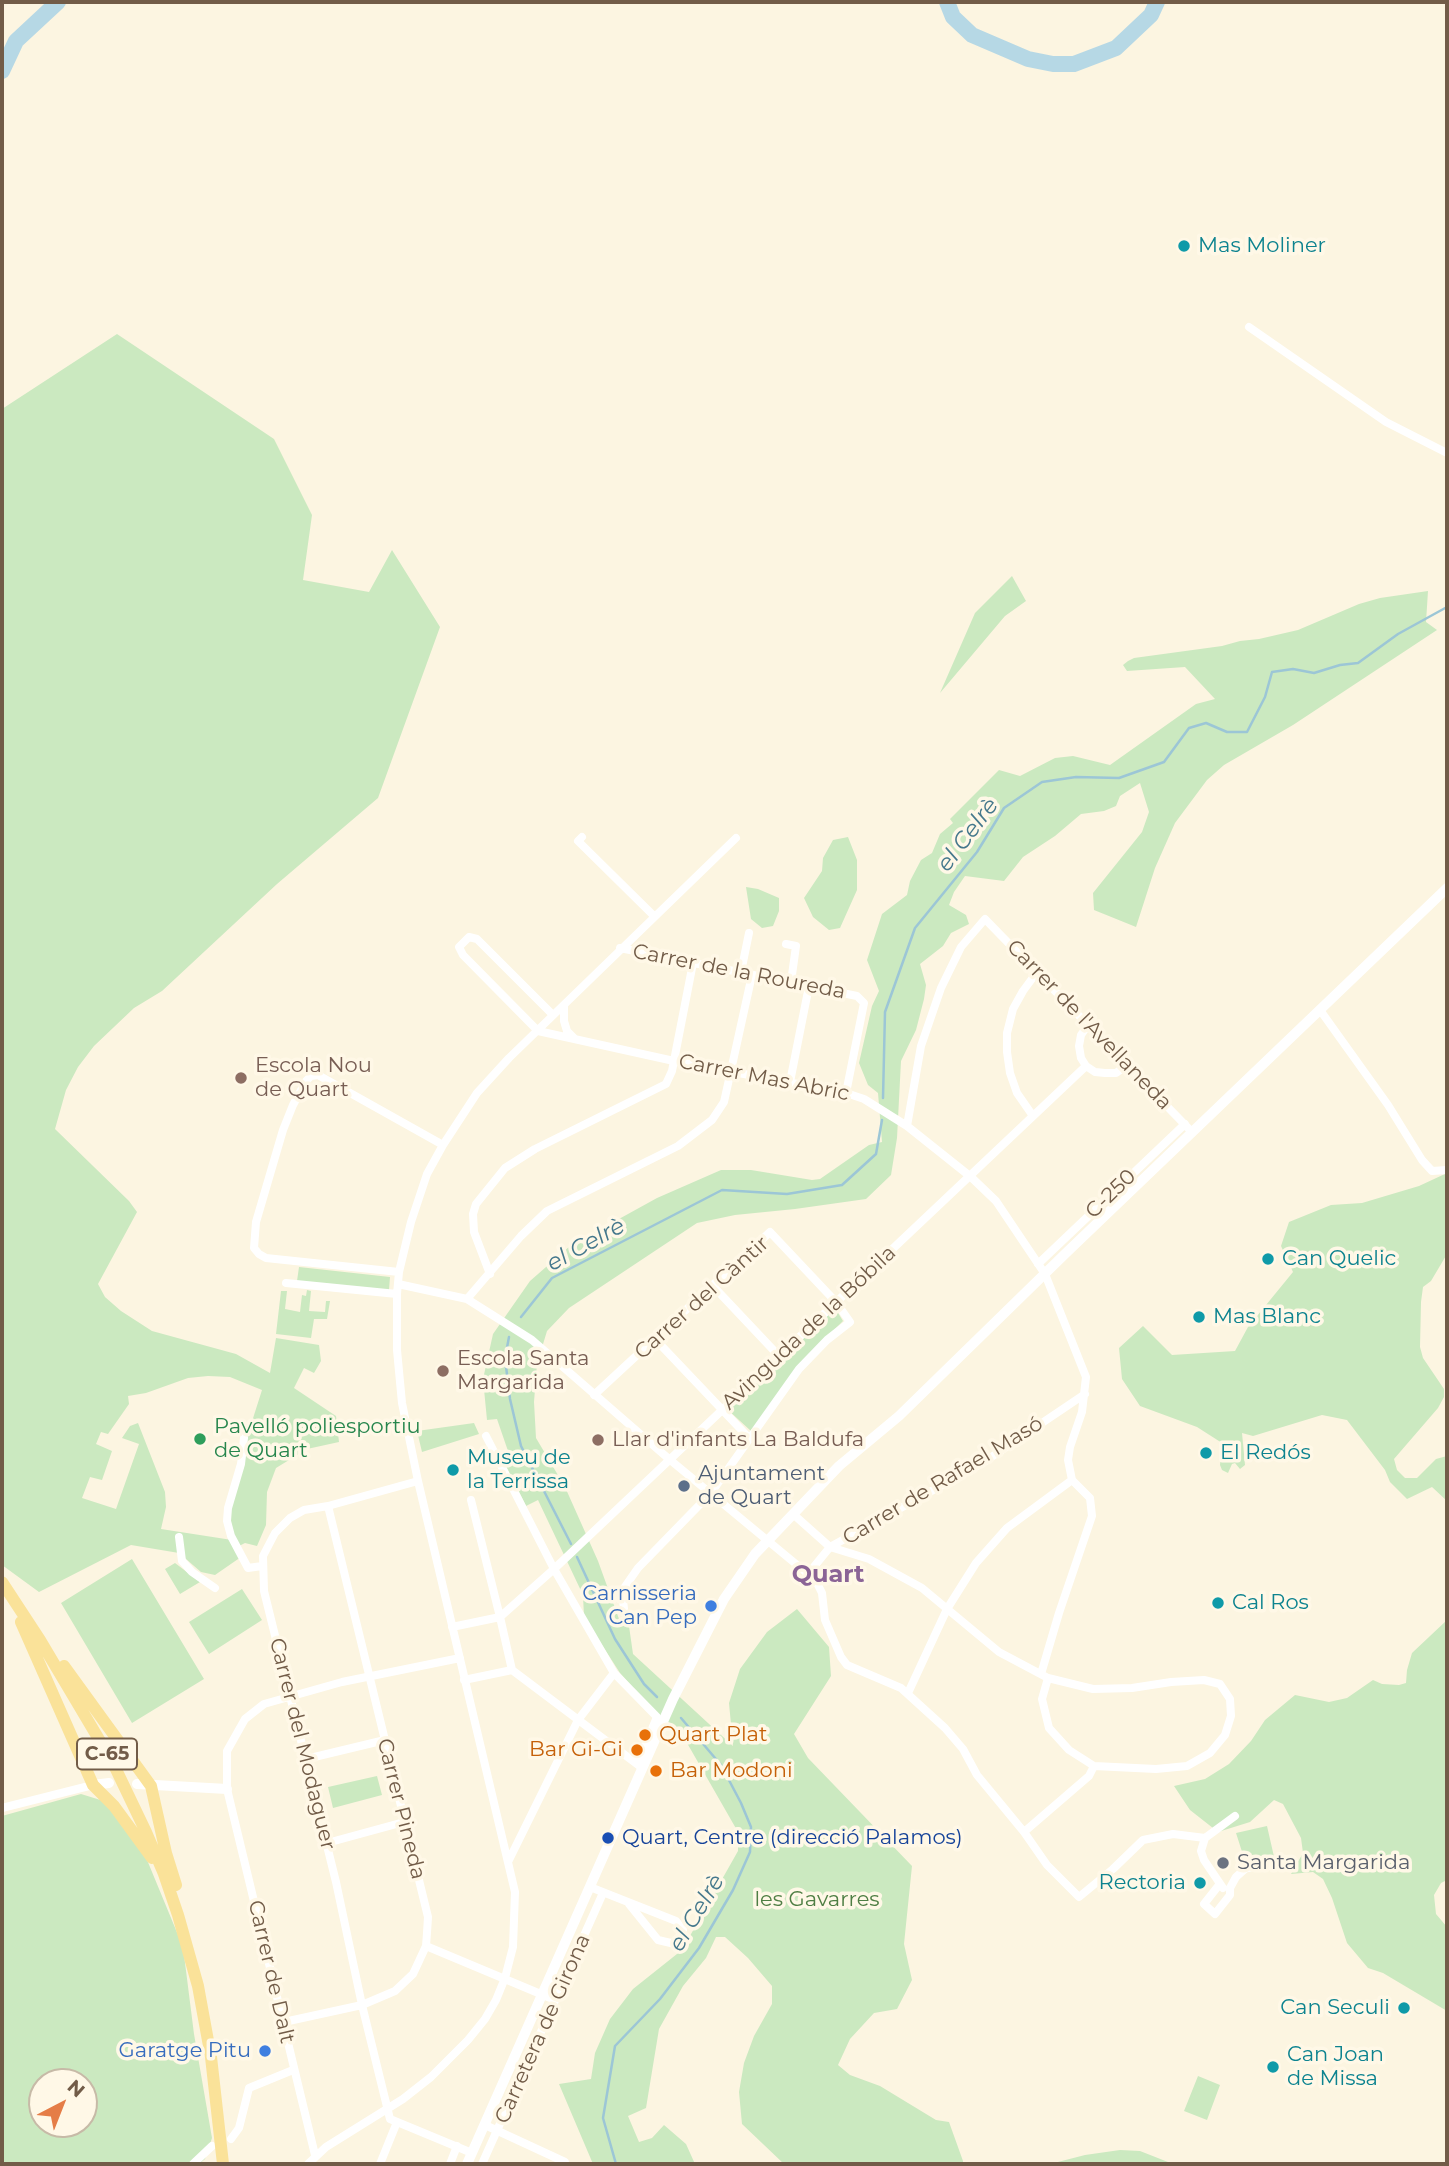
<!DOCTYPE html>
<html>
<head>
<meta charset="utf-8">
<style>
  body { margin:0 }
  #map { position:relative; width:1449px; height:2166px; overflow:hidden; background:#fcf5e1; font-family:Montserrat,sans-serif }
  canvas { display:block }
  .frame { position:absolute; inset:0; border:4px solid #725c48; pointer-events:none }
  .north { position:absolute; left:28px; top:2068px; width:70px; height:70px; box-sizing:border-box; background:#fff8e7; border:2px solid #c7baa7; border-radius:50%; rotate:42deg; font-size:19px; font-weight:700; line-height:28px; text-align:center; color:#725c48 }
  .north::after { content:''; display:block; margin:auto; width:24px; height:32px; background:#e57d47; clip-path:polygon(50% 0,100% 100%,50% 72%,0 100%) }
</style>
</head>
<body>
<div id="map">
<canvas width="1449" height="2166"></canvas>
<div class="frame"></div>
<div class="north">N</div>
</div>
<script>
const g = document.querySelector('canvas').getContext('2d');
g.lineJoin = 'round';
function paint(path, color) { g.fillStyle = color; g.fill(path, 'evenodd'); }
const poly = rows => new Path2D(rows.map(r => 'M' + r).join(''));
function stroke(path, color, width, dash) { g.strokeStyle = color; g.lineWidth = width; g.lineCap = dash ? 'butt' : 'round'; g.setLineDash(dash || []); g.stroke(path); }
function write(font, color, halo, rows, align = 'center') {
  g.font = font + ' Montserrat,sans-serif'; g.lineWidth = 7; g.setLineDash([]); g.textBaseline = 'middle'; g.strokeStyle = halo; g.fillStyle = color; for (const [text, x, y, turn = 0] of rows) {
    g.save(); g.translate(x, y); g.rotate((+turn || 0) * Math.PI / 180); g.textAlign = isNaN(turn) ? turn : align; if (halo) g.strokeText(text, 0, 0); g.fillText(text, 0, 0); g.restore();
  }
}
paint(poly([
  [117,334,274,439,312,515,303,580,369,592,392,550,440,627,378,798,277,884,162,991,134,1008,94,1046,78,1067,66,1090,55,1129,129,1201,137,1212,98,1284,105,1297,121,1311,152,1331,236,1354,270,1373,276,1338,319,1345,321,1361,314,1373,304,1368,294,1388,336,1416,339,1442,307,1449,276,1468,267,1492,266,1525,257,1546,245,1543,237,1547,241,1557,215,1575,201,1572,179,1553,131,1545,39,1592,2,1565,2,409],
  [208,1376,230,1377,262,1390,248,1434,244,1438,227,1521,232,1540,161,1529,166,1507,165,1492,138,1423,130,1426,122,1438,139,1444,116,1509,82,1498,90,1477,102,1480,112,1451,96,1444,101,1432,108,1434,129,1404,128,1396,146,1393,188,1378],
  [1012,576,1026,601,1005,616,940,693,975,613],
  [1428,591,1426,622,1437,630,1293,725,1224,765,1207,780,1175,823,1155,868,1136,927,1094,910,1093,893,1142,832,1149,812,1140,783,1120,796,1116,806,1104,811,1081,814,1055,836,1023,857,1004,881,965,876,954,892,949,905,966,915,969,924,951,933,943,946,920,964,926,985,924,999,916,1030,901,1061,897,1138,891,1175,866,1199,795,1209,735,1215,697,1223,569,1308,547,1331,537,1364,534,1402,536,1438,565,1487,598,1561,619,1619,629,1626,633,1654,733,1746,729,1703,740,1669,767,1632,797,1609,829,1647,831,1676,794,1734,808,1758,912,1866,904,1944,912,1980,897,2009,874,2013,850,2039,838,2065,850,2075,880,2086,936,2120,949,2122,963,2161,963,2164,784,2164,742,2124,739,2092,744,2063,754,2036,772,2004,772,1986,748,1958,725,1937,716,1937,706,1958,683,1986,659,2029,646,2108,628,2116,639,2142,652,2138,664,2125,686,2144,695,2164,593,2164,559,2084,591,2079,595,2053,610,2019,633,1989,682,1950,738,1851,738,1832,679,1729,655,1713,620,1673,584,1617,583,1595,538,1500,526,1506,500,1454,508,1451,497,1419,487,1420,483,1379,493,1334,530,1281,570,1246,657,1198,721,1170,751,1170,812,1180,820,1179,869,1145,882,1142,878,1093,868,1085,859,1063,872,1006,879,991,867,960,882,914,907,895,910,881,921,860,932,853,940,834,953,823,950,819,999,770,1020,776,1055,758,1073,756,1110,765,1196,704,1215,699,1185,667,1127,671,1123,665,1128,661,1134,658,1222,646,1240,641,1259,639,1298,630,1359,604,1380,598],
  [848,837,857,860,857,890,840,928,829,930,813,917,804,898,822,871,823,858,833,840],
  [746,887,758,889,779,898,779,911,773,926,762,928,751,919],
  [1447,1173,1447,1254,1431,1281,1423,1287,1421,1302,1420,1347,1423,1358,1444,1389,1444,1397,1438,1408,1394,1459,1397,1470,1405,1478,1417,1478,1436,1459,1447,1456,1447,1469,1445,1472,1447,1474,1447,1501,1432,1487,1407,1499,1390,1482,1385,1470,1347,1420,1322,1415,1253,1436,1242,1433,1245,1465,1240,1469,1235,1463,1232,1464,1228,1473,1222,1470,1220,1465,1222,1443,1197,1427,1140,1406,1122,1379,1119,1348,1143,1326,1172,1355,1235,1351,1248,1327,1293,1272,1281,1246,1289,1222,1331,1205,1362,1203,1419,1186],
  [299,1267,390,1277,389,1290,297,1281],
  [307,1290,311,1291,309,1311,325,1312,326,1301,330,1301,327,1319,314,1319,311,1338,276,1334,281,1291,287,1291,285,1309,300,1312,302,1295,306,1296],
  [835,1308,843,1321,797,1367,751,1431,728,1410],
  [474,1423,479,1434,422,1452,417,1431],
  [132,1559,204,1679,132,1723,61,1603],
  [175,1563,200,1582,180,1594,165,1569],
  [242,1589,262,1620,209,1654,189,1622],
  [1447,1620,1447,1880,1441,1883,1434,1895,1436,1914,1447,1927,1447,2011,1383,1973,1368,1968,1347,1943,1332,1898,1323,1879,1313,1872,1291,1874,1303,1853,1301,1838,1283,1804,1274,1800,1250,1822,1218,1832,1190,1810,1174,1786,1205,1779,1229,1764,1251,1741,1265,1720,1295,1695,1329,1702,1347,1698,1373,1680,1382,1684,1399,1685,1406,1683,1407,1670,1412,1653],
  [377,1776,382,1795,333,1808,328,1787],
  [81,1794,107,1802,145,1855,183,1947,194,2034,212,2138,205,2159,199,2164,2,2164,2,1816],
  [42,2082,84,2082,84,2124,42,2124],
  [1267,1826,1275,1861,1244,1858,1236,1833],
  [1198,2076,1220,2085,1207,2120,1184,2111],
  [1120,2150,1140,2151,1168,2162,1167,2164,1050,2164,1085,2155]
]), '#cbe9c0');
stroke(poly([
  [883,1098,885,1012,915,928,977,852,1004,808,1042,782,1076,777,1119,778,1164,762,1189,728,1206,723,1227,732,1247,732,1265,697,1272,672,1293,669,1314,673,1340,665,1358,663,1398,634,1447,607],
  [521,1317,552,1278,722,1190,787,1194,842,1185,876,1154,882,1120],
  [509,1337,505,1358,510,1399,521,1446,571,1544],
  [577,1557,615,1639,644,1684,657,1697],
  [616,2164,603,2118,615,2046,660,1999,699,1948,733,1890,750,1852,751,1827,741,1803,721,1765,681,1718]
]), '#9cc6d6', 2.5);
stroke(poly([
  [947,2,953,17,972,35,1028,59,1053,64,1074,64,1116,48,1151,15,1157,2],
  [2,71,16,41,58,2]
]), '#b6d8e5', 16);
stroke(poly([
  [1249,327,1386,422,1447,453],
  [582,837,578,841,654,916],
  [786,944,796,946,791,982],
  [620,948,857,996,864,1003,846,1093],
  [741,972,749,933],
  [564,1005,564,1021,567,1031,575,1039],
  [1320,1010,1388,1105,1422,1160,1432,1171,1447,1170],
  [553,1015,477,939,469,937,459,947,463,955,538,1031,674,1061,846,1093,864,1099,907,1126,971,1177,996,1201,1045,1274,1086,1377,1082,1412,1070,1447,1068,1460,1072,1480,1090,1498,1092,1516,1059,1613,1041,1674],
  [1088,1025,1081,1035,1079,1046,1081,1058,1086,1066,1095,1072,1105,1073,1116,1073,1127,1065],
  [790,1082,809,986],
  [1033,1116,1017,1093,1010,1073,1007,1052,1007,1033,1013,1009,1023,991,1037,972],
  [907,1126,921,1046,941,988,961,947,985,919,1192,1132],
  [1038,1264,1185,1124],
  [399,1272,266,1258,259,1254,254,1248,256,1222,283,1130,293,1105,306,1081,311,1076,318,1075,443,1145],
  [490,1274,474,1232,473,1214,476,1204,505,1168,535,1149,666,1084,672,1071,693,963],
  [286,1283,397,1294],
  [398,1284,467,1299,532,1340,669,1459,808,1574,817,1583,822,1593,825,1620,841,1657,847,1665,901,1688,945,1728,963,1749,977,1775,1024,1832,1047,1865,1079,1897,1113,1869,1143,1840,1173,1834,1205,1838,1235,1816],
  [712,1285,779,1356],
  [467,1299,521,1236,547,1211,678,1146,712,1120,724,1102,752,975],
  [655,1339,750,1439],
  [594,1395,770,1232,836,1302,850,1322,827,1340,799,1369,711,1493,638,1568,622,1591,624,1609],
  [486,1436,554,1569,614,1673,657,1717,637,1764],
  [244,1438,241,1464,228,1508,227,1521,231,1536,248,1568,262,1566],
  [418,1481,328,1506,304,1510,290,1518,275,1533,263,1556,264,1591,336,1882,362,2005,390,2119,472,2153],
  [471,1500,500,1617,554,1569,1086,1066],
  [793,1514,830,1547,869,1559,922,1588,999,1652,1048,1678,1093,1689,1132,1688,1171,1682,1204,1680,1220,1684,1230,1699,1231,1716,1225,1735,1210,1753,1187,1766,1156,1769,1094,1766,1069,1750,1049,1728,1042,1699,1048,1678],
  [179,1537,182,1561,192,1572,215,1588],
  [808,1574,830,1547,984,1462,1085,1394],
  [452,1627,500,1617,512,1670],
  [512,1670,641,1767],
  [464,1680,512,1670],
  [908,1693,947,1609,976,1563,1007,1528,1072,1480],
  [306,1759,385,1740],
  [2,1808,93,1785],
  [1024,1832,1089,1776,1094,1766],
  [1205,1838,1201,1851,1204,1860,1223,1888],
  [327,1843,404,1822],
  [508,1862,578,1720,614,1673],
  [1219,1885,1204,1904,1215,1914,1230,1895,1230,1888,1236,1877,1245,1869,1256,1866,1273,1866],
  [590,1887,676,1921,683,1930,675,1944,658,1940,629,1904],
  [426,1946,555,2000],
  [284,2022,362,2005,395,1991,413,1974,426,1946,427,1933,428,1917,328,1506],
  [485,2125,565,2162,565,2164],
  [231,2139,239,2128,249,2088,293,2070],
  [315,2155,227,1789,227,1751,245,1719,264,1704,342,1682,460,1658],
  [193,2164,212,2146],
  [308,2164,326,2147,403,2099,431,2077,468,2040,485,2019,496,2000,505,1978,513,1947,515,1892,418,1481,402,1403,397,1350,397,1294,399,1272,411,1222,427,1174,443,1145,477,1093,509,1058,736,838],
  [380,2164,397,2122],
  [450,2164,457,2146],
  [482,2164,603,1893]
]), '#fff', 8);
stroke(poly([
  [137,1784,227,1789],
  [93,1785,109,1783],
  [467,2164,673,1699,724,1599,755,1554,839,1466,899,1416,1066,1253,1447,888]
]), '#fff', 10);
stroke(poly([
  [2,1582,40,1640,113,1763,146,1832,164,1874,178,1915,198,1986,211,2057,223,2164],
  [21,1622,93,1785,114,1806,152,1858],
  [64,1666,151,1786,166,1853,176,1885]
]), '#fae299', 12);
for (const [x, y, r, color] of [
  [1184,246,7,"#0f9aa8"],
  [241,1078,7,"#8d6e63"],
  [1268,1259,7,"#0f9aa8"],
  [1199,1317,7,"#0f9aa8"],
  [443,1371,7,"#8d6e63"],
  [200,1439,7,"#2e9e5b"],
  [598,1440,7,"#8d6e63"],
  [1206,1453,7,"#0f9aa8"],
  [453,1470,7,"#0f9aa8"],
  [684,1486,7,"#5c6f8a"],
  [1218,1603,7,"#0f9aa8"],
  [711,1606,7,"#3f7fe0"],
  [645,1735,7,"#e8710a"],
  [637,1750,7,"#e8710a"],
  [656,1771,7,"#e8710a"],
  [608,1838,7,"#1a4fb4"],
  [1223,1863,7,"#6b7280"],
  [1200,1883,7,"#0f9aa8"],
  [1404,2008,7,"#0f9aa8"],
  [265,2051,7,"#3f7fe0"],
  [1273,2067,7,"#0f9aa8"]
]) { const dot = new Path2D(); dot.arc(x, y, r, 0, 2 * Math.PI); g.fillStyle = color; g.fill(dot); stroke(dot, '#fff8e7', 2.5); }
for (const [x, y, w] of [
  [107,1754,60]
]) { const box = new Path2D(); box.roundRect(x - w / 2, y - 15.5, w, 31, 5); g.fillStyle = '#fff8e7'; g.fill(box); stroke(box, '#725c48', 2); }
write('bold 19px', '#725c48', null, [
  ["C-65",107,1754]
]);
write('21px', '#0d838f', '#fff8e7', [
  ["Mas Moliner",1198,246],
  ["Can Quelic",1282,1259],
  ["Mas Blanc",1213,1317],
  ["El Redós",1220,1453],
  ["Museu de",467,1458],
  ["la Terrissa",467,1482],
  ["Cal Ros",1232,1603],
  ["Rectoria",1186,1883,"right"],
  ["Can Seculi",1390,2008,"right"],
  ["Can Joan",1287,2055],
  ["de Missa",1287,2079]
], 'left');
write('21px', '#725c48', '#fff8e7', [
  ["Carrer de la Roureda",739,972,11],
  ["Carrer de l'Avellaneda",1089,1025,46],
  ["Carrer Mas Abric",764,1078,11],
  ["C-250",1111,1194,-44],
  ["Carrer del Càntir",702,1298,-42],
  ["Avinguda de la Bóbila",809,1328,-43],
  ["Carrer de Rafael Masó",943,1481,-31],
  ["Carrer del Modaguer",302,1744,76],
  ["Carrer Pineda",401,1809,76],
  ["Carrer de Dalt",271,1972,77],
  ["Carretera de Girona",543,2029,-66]
]);
write('21px', '#785e54', '#fff8e7', [
  ["Escola Nou",255,1066],
  ["de Quart",255,1090],
  ["Escola Santa",457,1359],
  ["Margarida",457,1383],
  ["Llar d'infants La Baldufa",612,1440]
], 'left');
write('21px', '#27864d', '#fff8e7', [
  ["Pavelló poliesportiu",214,1427],
  ["de Quart",214,1451]
], 'left');
write('21px', '#4e5e75', '#fff8e7', [
  ["Ajuntament",698,1474],
  ["de Quart",698,1498]
], 'left');
write('21px', '#366cbe', '#fff8e7', [
  ["Carnisseria",697,1594],
  ["Can Pep",697,1618],
  ["Garatge Pitu",251,2051]
], 'right');
write('21px', '#c56008', '#fff8e7', [
  ["Quart Plat",659,1735],
  ["Bar Gi-Gi",623,1750,"right"],
  ["Bar Modoni",670,1771]
], 'left');
write('21px', '#164399', '#fff8e7', [
  ["Quart, Centre (direcció Palamos)",622,1838]
], 'left');
write('21px', '#5b616d', '#fff8e7', [
  ["Santa Margarida",1237,1863]
], 'left');
write('21px', '#4e7e43', '#fff8e7', [
  ["les Gavarres",817,1900]
]);
write('italic 23px', '#45788c', '#fff8e7', [
  ["el Celrè",968,835,-53],
  ["el Celrè",586,1245,-29],
  ["el Celrè",697,1913,-59]
]);
write('bold 24px', '#8b6496', '#fff8e7', [
  ["Quart",828,1575]
]);
</script>
</body>
</html>
